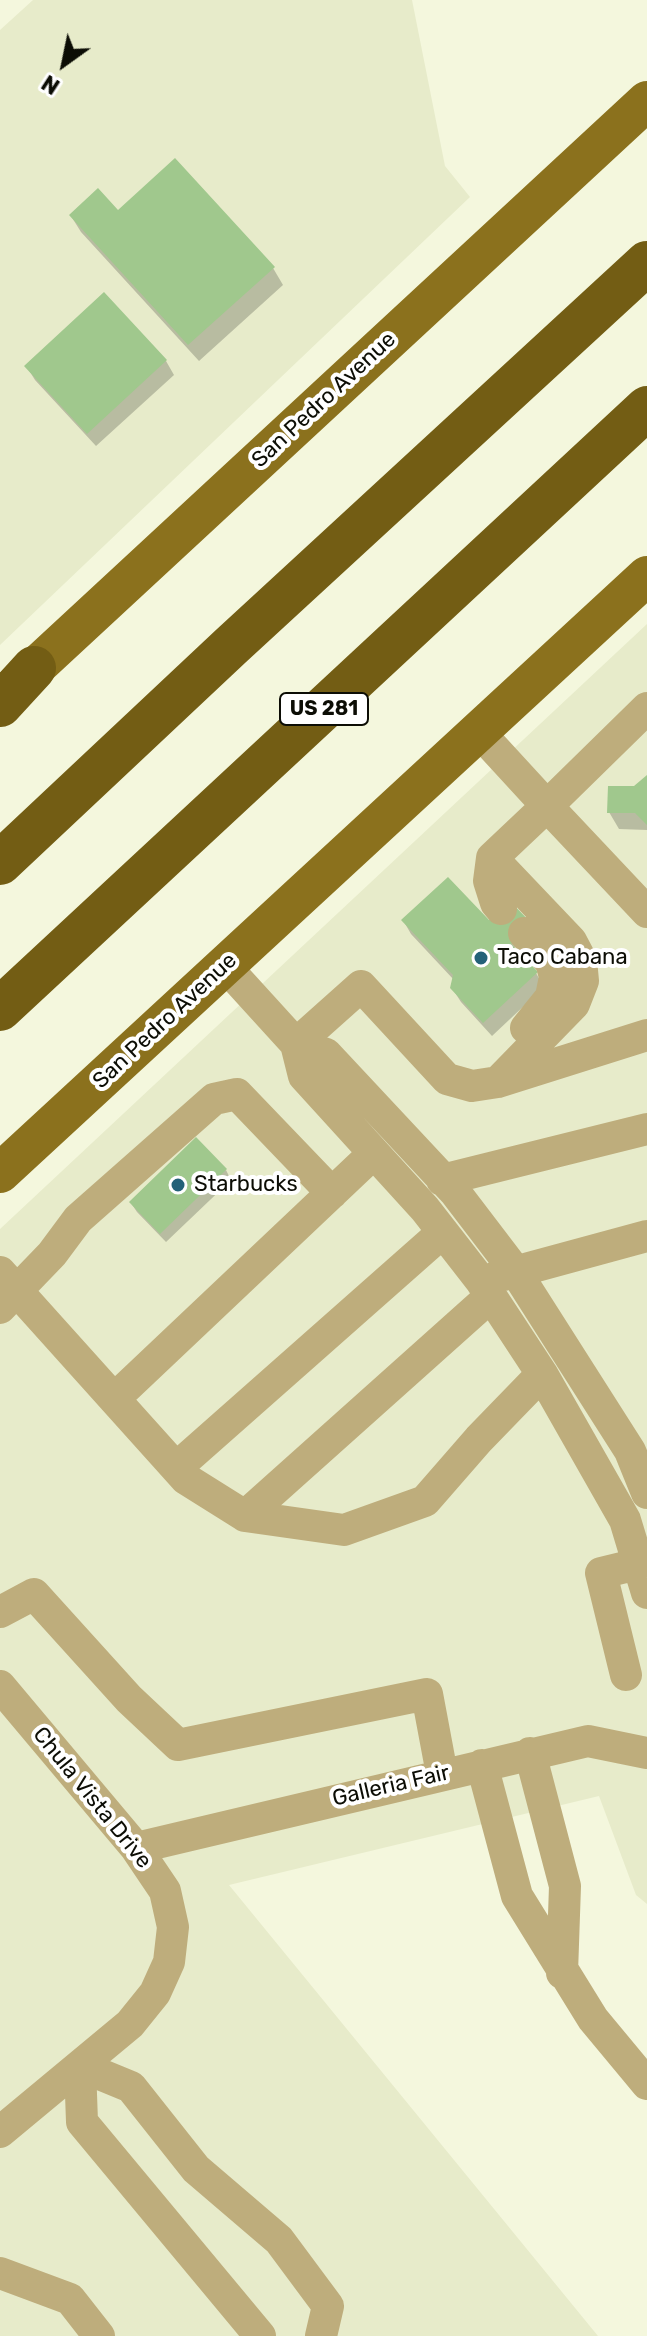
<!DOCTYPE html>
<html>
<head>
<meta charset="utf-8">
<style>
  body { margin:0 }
  #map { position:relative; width:647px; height:2336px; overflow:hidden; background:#f4f7dd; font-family:Rubik,sans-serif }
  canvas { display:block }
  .north { position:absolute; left:24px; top:24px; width:80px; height:80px; -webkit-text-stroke:6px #fff; paint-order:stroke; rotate:213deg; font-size:22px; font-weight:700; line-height:32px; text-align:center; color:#0c0d05 }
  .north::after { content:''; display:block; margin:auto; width:28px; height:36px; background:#0c0d05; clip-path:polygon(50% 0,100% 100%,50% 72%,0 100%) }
</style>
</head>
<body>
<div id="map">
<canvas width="647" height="2336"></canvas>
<div class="north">N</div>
</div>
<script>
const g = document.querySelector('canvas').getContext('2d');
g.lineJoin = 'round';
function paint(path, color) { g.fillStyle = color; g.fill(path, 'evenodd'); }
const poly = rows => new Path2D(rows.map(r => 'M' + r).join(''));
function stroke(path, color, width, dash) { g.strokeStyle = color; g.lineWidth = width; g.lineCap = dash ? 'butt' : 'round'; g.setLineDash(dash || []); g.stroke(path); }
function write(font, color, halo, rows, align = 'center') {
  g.font = font + ' Rubik,sans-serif'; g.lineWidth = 8; g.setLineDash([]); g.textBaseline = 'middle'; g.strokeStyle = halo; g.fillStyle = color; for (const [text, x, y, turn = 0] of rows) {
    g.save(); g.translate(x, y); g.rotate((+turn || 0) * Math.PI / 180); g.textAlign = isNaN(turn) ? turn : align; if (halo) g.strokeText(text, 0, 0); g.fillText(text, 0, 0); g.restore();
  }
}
paint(poly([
  [33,0,412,0,445,166,470,197,0,645,0,30],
  [647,624,647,1904,636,1895,599,1796,229,1885,598,2336,0,2336,0,1229]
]), '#e7ebca');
paint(poly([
  [118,213,273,268,283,285,199,361,81,232,71,216],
  [166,361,174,375,96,446,35,380,27,367],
  [647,777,647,830,619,829,609,812],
  [403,920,534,931,513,949,536,973,544,987,492,1036,461,1002,452,988,454,980,411,934],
  [226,1170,231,1180,166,1242,137,1212,131,1203]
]), '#0003');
paint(poly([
  [175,158,275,267,188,345,69,215,98,188,118,210],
  [104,292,167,360,87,434,24,366],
  [647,775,647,825,635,813,607,813,608,786,634,786],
  [448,877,489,920,510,901,533,925,511,944,538,972,483,1023,450,988,453,975,401,920],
  [196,1137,227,1169,160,1234,129,1202]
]), '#a0c88d');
stroke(poly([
  [647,708,547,806,647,912],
  [479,732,547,806,492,858,571,941,581,960,583,981,574,1004,498,1082],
  [492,858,489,881,496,903,501,909],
  [524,933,551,962,555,977,551,997,526,1028],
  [225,966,296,1044,304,1076,425,1209,481,1281,542,1374,625,1520,647,1593],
  [296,1044,326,1054,455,1192,516,1272,630,1451,647,1493],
  [296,1044,361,986,447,1079,472,1086,498,1082,647,1035],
  [442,1180,647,1129],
  [0,1272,186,1479,245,1516,344,1530,425,1501,479,1439,542,1374],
  [496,1277,647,1236],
  [0,1308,52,1254,78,1219,214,1099,237,1094,332,1193],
  [114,1399,374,1153],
  [176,1468,443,1232],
  [245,1516,491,1296],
  [0,1612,34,1594,129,1699,178,1745,427,1694,442,1774],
  [626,1675,601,1573,638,1564],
  [0,1686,136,1848,165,1891,173,1927,169,1962,155,1993,130,2024,0,2132],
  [530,1753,565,1886,562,1973],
  [482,1765,517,1896,593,2019,647,2084],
  [136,1848,588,1741,647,1753],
  [0,2273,70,2299,99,2336],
  [260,2336,82,2122,80,2066,131,2087,196,2169,279,2240,328,2306,321,2336]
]), '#bead7c', 32);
stroke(poly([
  [12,689,647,101],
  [0,1173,647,576]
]), '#8b711d', 40);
stroke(poly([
  [0,705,34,668],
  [0,863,231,646,647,263],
  [0,1009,647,408]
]), '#735d14', 44);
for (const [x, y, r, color] of [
  [481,958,8,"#236178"],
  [178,1185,8,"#236178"]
]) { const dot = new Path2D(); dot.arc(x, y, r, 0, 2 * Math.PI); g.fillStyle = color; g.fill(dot); stroke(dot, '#fff', 3); }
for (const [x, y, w] of [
  [324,709,88]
]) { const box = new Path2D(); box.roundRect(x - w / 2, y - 16, w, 32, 6); g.fillStyle = '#fff'; g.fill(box); stroke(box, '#0c0d05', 2); }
write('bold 20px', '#0c0d05', null, [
  ["US 281",324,709]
]);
write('22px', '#0c0d05', '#fff', [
  ["San Pedro Avenue",324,400,-43],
  ["San Pedro Avenue",165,1021,-43],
  ["Galleria Fair",391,1786,-13],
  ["Chula Vista Drive",92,1798,51]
]);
write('22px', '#0c0d05', '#fff', [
  ["Taco Cabana",497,958],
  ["Starbucks",194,1185]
], 'left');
</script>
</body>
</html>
